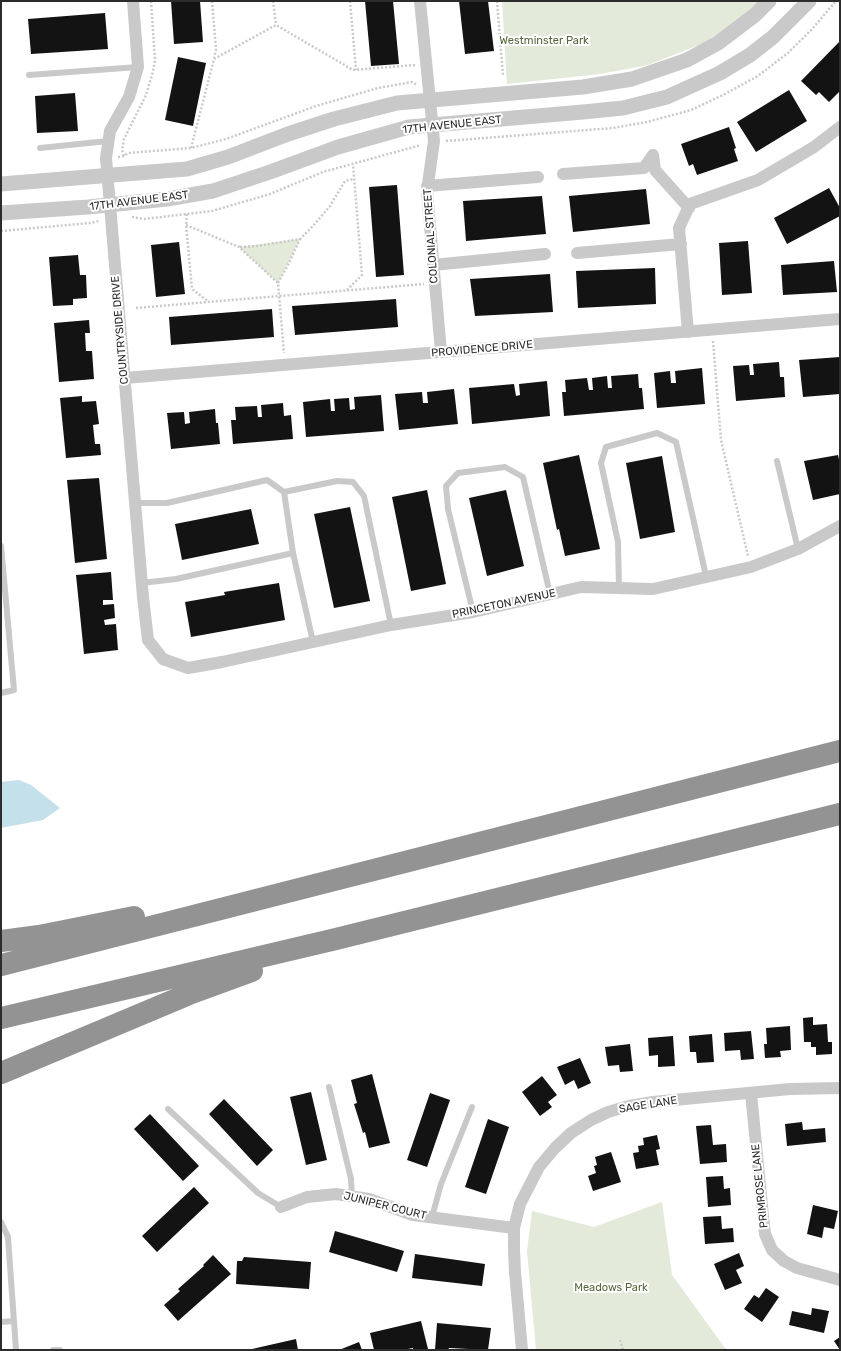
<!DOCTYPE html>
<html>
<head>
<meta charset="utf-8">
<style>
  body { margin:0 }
  #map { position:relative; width:841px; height:1351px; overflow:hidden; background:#fff; font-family:Rubik,sans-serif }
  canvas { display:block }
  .frame { position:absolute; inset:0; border:2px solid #2c2c2c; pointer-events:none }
</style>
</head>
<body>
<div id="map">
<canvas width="841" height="1351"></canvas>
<div class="frame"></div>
</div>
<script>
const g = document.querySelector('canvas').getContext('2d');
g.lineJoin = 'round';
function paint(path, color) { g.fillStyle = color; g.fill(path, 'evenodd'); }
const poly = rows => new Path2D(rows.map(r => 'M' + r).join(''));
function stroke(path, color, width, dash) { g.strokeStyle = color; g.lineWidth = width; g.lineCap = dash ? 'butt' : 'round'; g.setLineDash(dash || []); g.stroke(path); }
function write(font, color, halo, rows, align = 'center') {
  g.font = font + ' Rubik,sans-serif'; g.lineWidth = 4; g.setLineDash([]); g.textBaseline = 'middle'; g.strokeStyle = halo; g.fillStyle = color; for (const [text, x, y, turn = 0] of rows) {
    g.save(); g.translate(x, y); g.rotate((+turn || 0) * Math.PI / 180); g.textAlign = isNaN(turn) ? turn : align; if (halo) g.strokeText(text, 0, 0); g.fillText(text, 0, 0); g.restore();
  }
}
paint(poly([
  [502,1,759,1,744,16,704,43,648,65,600,74,507,84],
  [300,239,278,283,239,247],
  [662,1202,672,1275,725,1348,729,1350,536,1350,527,1251,532,1211,594,1227]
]), '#e4ead9');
paint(poly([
  [19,780,31,785,60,808,43,820,1,828,1,782]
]), '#c4e0ea');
paint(poly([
  [171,1,200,1,203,42,174,44],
  [365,1,393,1,399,64,371,66],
  [459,1,488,1,494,51,465,54],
  [105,13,108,49,31,54,28,19],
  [840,41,840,91,829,102,819,92,816,95,801,81],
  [178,57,206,63,193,126,165,120],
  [789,90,807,121,756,152,737,122],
  [75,93,78,131,37,133,35,96],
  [729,127,736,148,734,149,738,161,697,175,693,164,689,166,681,144],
  [397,185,404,275,376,277,369,187],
  [829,188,840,208,840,216,787,244,774,218],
  [646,189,650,224,573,232,569,196],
  [542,196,546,234,466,241,463,201],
  [748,241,752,293,722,295,719,243],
  [179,242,185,294,156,297,151,245],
  [78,255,80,275,86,275,87,298,73,299,73,305,53,306,49,257],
  [834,261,837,292,783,295,781,265],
  [655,268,656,304,578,308,576,271],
  [550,274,553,312,475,316,470,279],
  [396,299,398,327,295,335,292,306],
  [272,309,274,337,171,345,169,317],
  [89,320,90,333,85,333,86,351,92,351,94,379,59,382,54,323],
  [840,357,840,394,803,397,799,360],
  [779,362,780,377,784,377,785,397,736,401,733,366,749,365,750,375,754,375,753,364],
  [702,368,705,404,657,408,654,373,670,371,671,383,676,383,675,371],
  [638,374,639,388,642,388,644,409,564,416,562,392,566,392,565,380,587,378,589,390,593,390,592,378,607,376,608,388,612,388,611,376],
  [547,381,550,416,472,424,469,388,514,384,516,396,520,395,519,384],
  [454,389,458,424,399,430,395,394,422,392,423,403,428,403,427,392],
  [381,395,384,431,306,437,303,402,330,399,331,411,335,411,334,399,349,398,350,410,355,409,354,397],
  [82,396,82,402,96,401,99,424,93,425,95,444,100,444,101,455,66,458,60,398],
  [283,403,284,416,291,415,293,439,233,444,231,420,236,420,235,407,257,406,258,417,262,417,261,405],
  [215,409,216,423,218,423,220,444,171,449,167,413,184,412,185,424,190,423,189,412],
  [579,455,600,549,565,556,559,529,557,530,543,463],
  [838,455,840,464,840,494,813,500,804,461],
  [662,456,675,532,640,539,626,463],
  [99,478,107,559,75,563,67,480],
  [427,490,446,584,411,591,392,497],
  [506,490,524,566,487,576,469,498],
  [350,507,370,601,334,608,314,514],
  [251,509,259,544,182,560,175,524],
  [111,572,113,600,103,600,103,605,114,604,115,618,104,620,105,625,116,624,118,650,84,654,76,575],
  [279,583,285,620,191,637,185,602,225,595,224,592],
  [813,1017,813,1025,827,1024,828,1042,832,1042,832,1054,816,1055,816,1047,811,1047,811,1042,804,1042,803,1018],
  [790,1026,791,1050,780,1051,781,1057,765,1058,764,1044,767,1044,766,1028],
  [751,1031,754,1059,741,1060,740,1050,725,1051,724,1033],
  [712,1034,714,1062,697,1063,696,1052,690,1052,689,1036],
  [673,1036,675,1066,658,1067,658,1055,649,1056,648,1038],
  [630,1044,633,1071,620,1072,619,1065,608,1066,605,1047],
  [580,1058,591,1083,578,1089,574,1080,565,1085,557,1067],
  [372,1074,390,1143,369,1148,365,1132,363,1133,354,1104,357,1103,351,1080],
  [542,1076,557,1095,548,1102,552,1107,540,1116,522,1092],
  [311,1092,327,1160,306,1165,290,1097],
  [430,1093,450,1100,427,1167,407,1160],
  [224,1099,273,1150,257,1166,209,1114],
  [150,1114,199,1166,183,1181,134,1129],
  [488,1119,509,1127,486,1194,465,1187],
  [802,1122,803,1130,825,1128,826,1142,787,1146,785,1124],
  [711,1125,713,1145,726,1144,727,1162,700,1164,696,1126],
  [657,1135,660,1149,656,1150,659,1165,636,1169,633,1153,639,1152,638,1146,644,1145,643,1138],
  [611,1152,621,1182,593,1191,588,1176,596,1173,594,1166,597,1165,595,1157],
  [723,1176,724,1189,730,1188,731,1205,708,1207,706,1177],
  [194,1187,209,1203,157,1252,142,1236],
  [813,1205,838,1211,834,1229,824,1227,822,1238,807,1234],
  [721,1216,722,1229,733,1228,734,1242,705,1244,703,1217],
  [335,1231,404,1251,397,1272,329,1252],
  [739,1253,744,1266,736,1270,742,1283,725,1290,714,1264],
  [415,1254,485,1264,482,1286,412,1278],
  [213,1255,231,1274,178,1321,164,1305,180,1291,178,1289,204,1266,203,1265],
  [244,1257,311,1262,309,1289,236,1284,237,1261,242,1261],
  [766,1288,779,1297,762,1322,744,1309,754,1295,759,1298],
  [812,1308,829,1311,824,1333,789,1325,792,1311,811,1315],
  [421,1321,428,1349,413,1350,413,1348,403,1350,374,1350,370,1333],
  [437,1323,491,1328,488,1350,449,1348,448,1350,435,1350],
  [840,1337,840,1350,834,1341],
  [296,1339,298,1350,252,1350,252,1349],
  [359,1342,362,1350,339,1350]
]), '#131313');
stroke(poly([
  [212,1,216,49,214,58],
  [273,1,276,25],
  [350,1,356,70],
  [497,1,503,76],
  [446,141,613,128,647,122,691,110,723,95,758,76,789,52,813,28,836,1],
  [191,148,214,59,276,25,353,70,415,65],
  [124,156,122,150,124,139,146,95,153,72,155,60,151,1],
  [118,157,124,156,128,153,191,148,203,145,226,139,316,106,378,88,412,82,417,85],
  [187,214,186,225,192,289,209,302],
  [132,217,144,219,212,211,270,194,323,172,421,145],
  [186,225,239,247,278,283,284,353],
  [1,231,90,223,99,221],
  [240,247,257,246,300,239,313,226,330,206,345,181,354,179],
  [278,283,289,263,300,239],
  [347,290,362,275,353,164],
  [136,308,424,284],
  [713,341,721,440,748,556],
  [620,1340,623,1350]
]), '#c9c9c9', 2.5, [2, 2]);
stroke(poly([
  [29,75,138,67],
  [40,148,108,141],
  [777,461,798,549],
  [284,492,337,481,353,482,364,496,391,625],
  [135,503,167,503,267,480,284,492,293,553,313,642],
  [1,546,14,690,1,693],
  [142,583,176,579,293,553],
  [619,589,618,542,601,463,606,447,657,433,676,442,706,576],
  [473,612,448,509,446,486,458,473,505,467,523,477,550,594],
  [329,1087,351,1179,352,1196],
  [168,1109,258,1193,281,1207],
  [432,1217,441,1184,472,1107],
  [1,1222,8,1237,16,1350],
  [1,1322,14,1321],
  [53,1350,60,1350]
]), '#c9c9c9', 6);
stroke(poly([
  [133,1,138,67,129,97,110,131,106,158,143,597,148,640,163,659,188,668,222,662,391,625,473,612,581,587,653,589,751,567,798,549,840,526],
  [420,1,434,141,427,191,441,352],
  [563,174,644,168,653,155,655,170,689,208],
  [427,186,538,177],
  [577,253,681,244],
  [433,265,545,254],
  [688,332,679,228,690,204,758,180,814,147,840,127],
  [125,378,840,319],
  [751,1093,763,1216,765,1234,772,1250,784,1261,797,1268,840,1280],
  [281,1207,307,1197,336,1194,369,1199,413,1215,514,1228],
  [522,1350,515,1272,514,1250,514,1228,520,1204,539,1167,555,1148,571,1133,591,1120,608,1112,629,1106,653,1102,790,1089,840,1088]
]), '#c9c9c9', 12);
stroke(poly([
  [1,184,187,169,228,157,288,134,334,119,397,103,583,87,632,79,687,60,718,43,755,15,769,1],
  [1,213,88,207,167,199,213,191,270,172,338,147,409,127,583,112,623,108,667,97,720,73,750,55,773,37,809,1]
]), '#c9c9c9', 15);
stroke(poly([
  [1,941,39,936,134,917],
  [1,965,840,751],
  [1,1018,336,939,840,814],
  [1,1073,189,994,252,971]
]), '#939393', 22);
write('11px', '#54673a', '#fff', [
  ["Westminster Park",544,41],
  ["Meadows Park",611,1288]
]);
write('11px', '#2c2c2c', '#fff', [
  ["17TH AVENUE EAST",452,125,-6],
  ["17TH AVENUE EAST",139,201,-7],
  ["COLONIAL STREET",431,236,-94],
  ["COUNTRYSIDE DRIVE",120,330,-95],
  ["PROVIDENCE DRIVE",482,349,-5],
  ["PRINCETON AVENUE",504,604,-12],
  ["SAGE LANE",648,1105,-9],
  ["PRIMROSE LANE",760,1186,-96],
  ["JUNIPER COURT",385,1206,14]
]);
</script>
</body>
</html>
